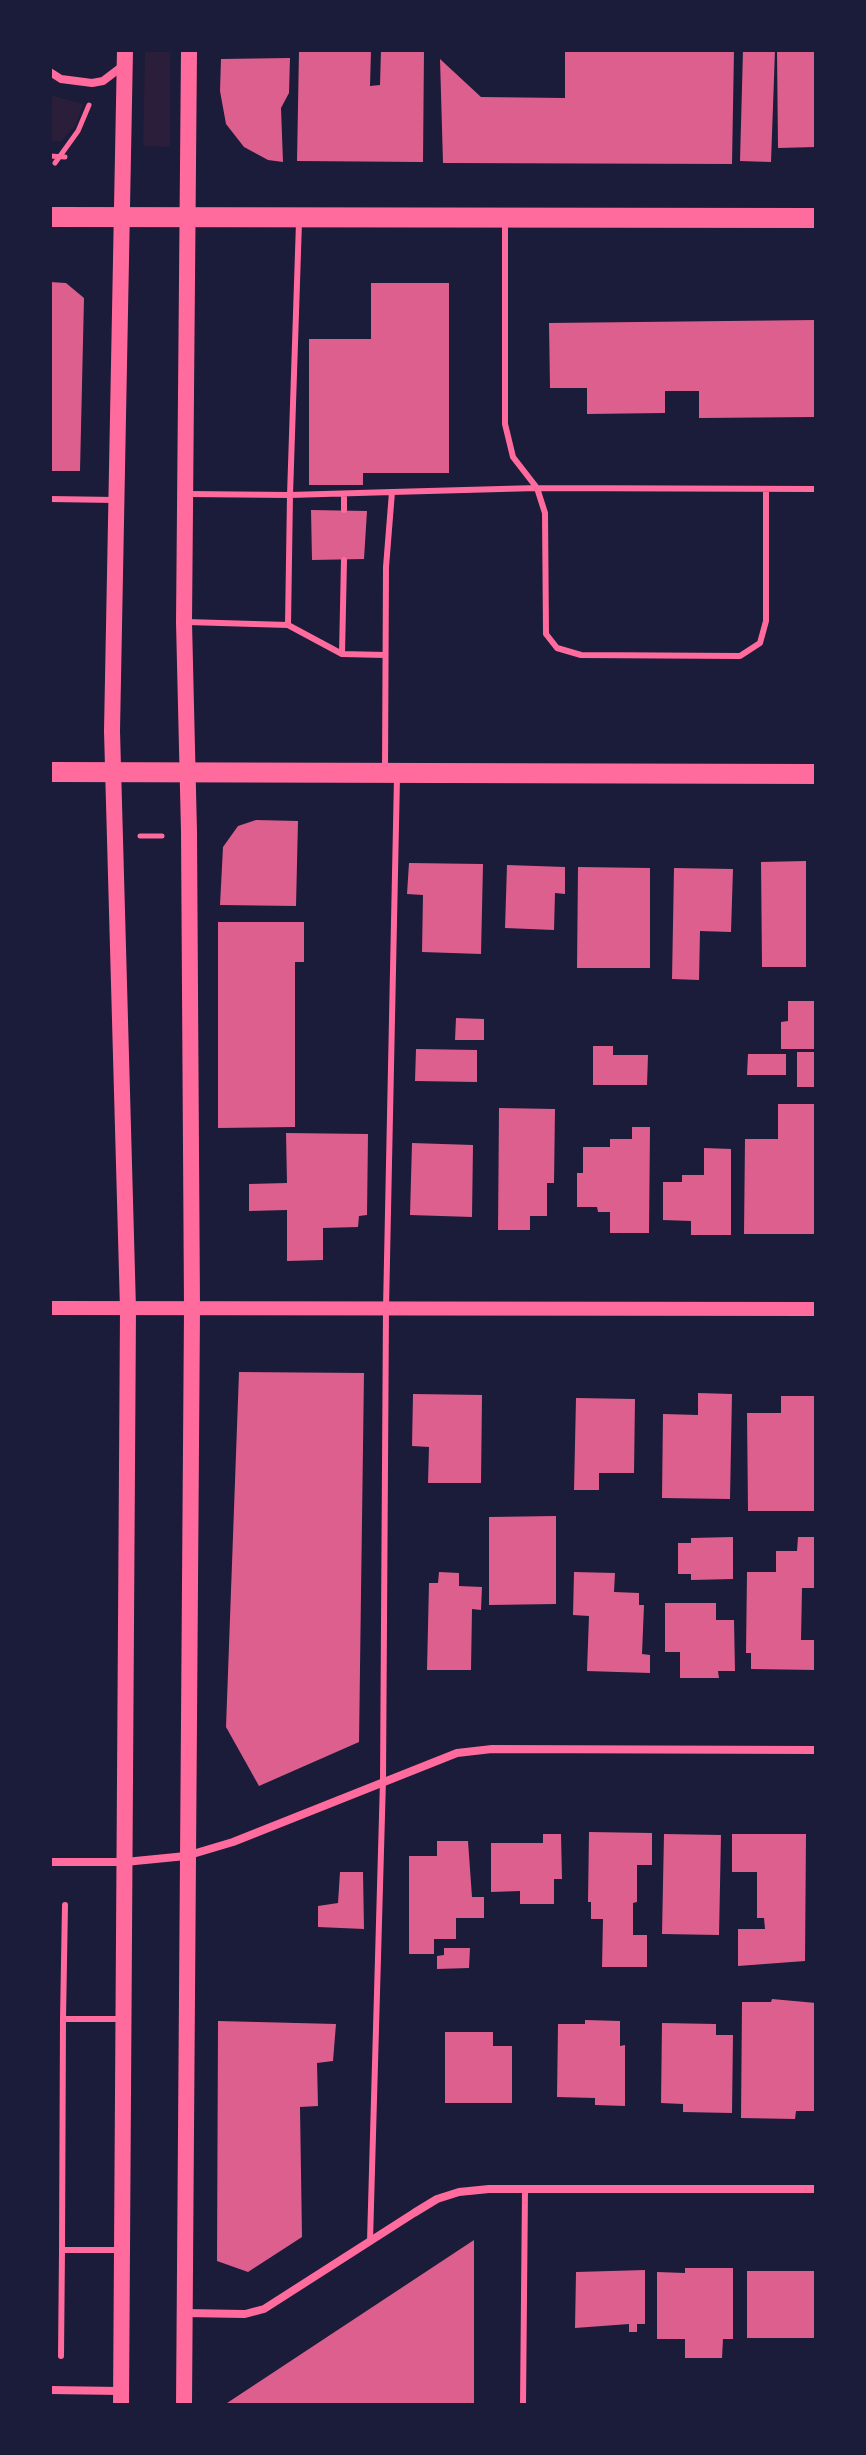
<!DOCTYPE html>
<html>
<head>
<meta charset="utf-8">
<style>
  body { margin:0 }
  #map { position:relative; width:866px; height:2455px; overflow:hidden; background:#1b1b3a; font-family:Quicksand,sans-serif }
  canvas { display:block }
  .frame { position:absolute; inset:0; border:52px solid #1b1b3a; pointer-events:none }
</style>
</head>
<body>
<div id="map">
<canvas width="866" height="2455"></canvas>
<div class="frame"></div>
</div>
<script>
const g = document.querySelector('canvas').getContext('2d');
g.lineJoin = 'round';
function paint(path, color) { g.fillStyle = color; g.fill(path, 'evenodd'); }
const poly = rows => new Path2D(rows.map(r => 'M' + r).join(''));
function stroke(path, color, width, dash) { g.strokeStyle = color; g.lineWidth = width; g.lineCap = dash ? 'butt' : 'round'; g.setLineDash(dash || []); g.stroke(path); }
paint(poly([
  [145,50,170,50,170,147,143,146],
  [50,95,83,104,76,125,61,141,50,141]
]), '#2a1e3b');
paint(poly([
  [299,50,371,50,370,86,380,85,381,50,424,50,423,162,297,161],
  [565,50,734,50,732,164,443,163,440,59,481,97,565,98],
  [743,50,775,50,771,162,740,161],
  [777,50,816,50,816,147,778,148],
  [290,58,289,93,281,108,283,162,268,160,244,147,226,124,220,91,221,59],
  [50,282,66,283,84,298,80,471,50,471],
  [371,283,449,283,449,473,363,473,363,485,309,485,309,339,371,339],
  [816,320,816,417,699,418,699,391,665,391,665,413,587,414,587,388,550,388,549,323],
  [311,510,367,511,364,559,312,560],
  [256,820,298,821,296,906,220,905,223,847,238,826],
  [806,861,806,967,762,967,761,862],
  [409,863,483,864,481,954,422,952,423,895,407,894],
  [507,865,565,867,565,894,555,893,554,930,505,928],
  [578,867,650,868,650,968,577,968],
  [674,868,733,869,731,932,700,931,699,980,672,979],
  [218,922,304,922,304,962,295,962,295,1127,218,1128],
  [788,1001,816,1001,816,1049,781,1049,781,1022,788,1021],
  [456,1018,484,1019,484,1040,455,1040],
  [593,1046,613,1046,613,1055,648,1055,647,1085,593,1085],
  [416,1049,477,1050,477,1082,415,1081],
  [797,1052,816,1052,816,1087,797,1087],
  [748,1054,786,1054,786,1075,747,1075],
  [778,1104,816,1104,816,1234,744,1234,745,1139,778,1139],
  [499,1108,555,1109,554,1183,547,1183,547,1216,530,1216,530,1230,498,1230],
  [632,1127,650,1127,649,1233,610,1233,610,1212,598,1212,597,1207,577,1207,577,1173,583,1173,583,1147,610,1147,610,1139,632,1139],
  [286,1133,368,1134,367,1215,359,1216,358,1227,323,1228,323,1260,287,1261,287,1210,249,1211,249,1184,287,1183],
  [412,1143,473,1145,472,1217,410,1215],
  [704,1148,731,1149,731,1235,691,1235,691,1221,663,1220,663,1182,682,1182,682,1175,704,1175],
  [239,1372,364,1373,359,1742,259,1786,226,1727],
  [698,1393,732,1394,730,1499,662,1498,663,1414,698,1415],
  [413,1394,482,1395,481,1483,428,1483,429,1447,412,1446],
  [781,1396,816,1396,816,1511,748,1511,747,1413,781,1413],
  [576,1398,635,1399,634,1473,599,1473,599,1490,574,1490],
  [556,1516,556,1604,489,1605,489,1517],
  [733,1537,733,1579,691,1580,691,1574,678,1574,678,1543,691,1543,691,1538],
  [798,1537,816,1537,816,1588,802,1588,801,1640,816,1640,816,1670,751,1669,751,1653,746,1653,747,1572,776,1572,776,1551,797,1551],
  [439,1572,459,1573,459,1586,482,1587,481,1610,472,1609,471,1670,427,1670,429,1583,438,1583],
  [574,1572,615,1573,614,1592,639,1593,639,1605,644,1605,642,1654,650,1655,650,1673,587,1671,589,1616,573,1615],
  [665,1603,716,1603,716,1620,734,1620,735,1671,718,1671,719,1678,680,1678,680,1652,665,1652],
  [589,1832,652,1833,652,1865,637,1865,637,1902,633,1903,633,1935,647,1935,647,1967,602,1967,603,1919,591,1919,591,1902,588,1902],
  [543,1834,561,1834,562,1879,554,1879,554,1904,520,1904,520,1891,491,1892,491,1843,543,1843],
  [664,1834,721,1835,719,1935,662,1934],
  [732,1834,806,1834,805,1961,738,1966,738,1929,765,1929,764,1918,757,1918,757,1872,732,1872],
  [437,1841,468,1841,472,1897,484,1897,484,1918,456,1918,456,1939,434,1939,434,1954,409,1954,409,1856,437,1856],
  [340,1872,363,1872,364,1929,318,1927,318,1906,338,1903],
  [444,1948,470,1948,469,1968,437,1969,437,1956,444,1955],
  [772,1999,816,2003,816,2111,796,2111,795,2119,741,2118,742,2002,771,2002],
  [585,2020,620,2021,620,2046,625,2045,625,2106,595,2105,595,2098,557,2097,558,2024,585,2024],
  [218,2021,336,2024,333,2061,317,2063,318,2106,300,2107,302,2237,248,2272,217,2261],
  [662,2023,716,2024,716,2035,733,2035,732,2113,683,2112,683,2104,661,2103],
  [445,2032,493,2032,493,2046,512,2046,512,2103,445,2103],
  [474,2240,474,2405,224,2405],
  [685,2268,733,2268,733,2339,723,2339,722,2358,685,2358,685,2339,657,2339,657,2272,685,2273],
  [645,2270,645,2324,637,2324,637,2332,629,2332,629,2324,575,2328,576,2272],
  [747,2271,814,2271,814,2338,747,2338]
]), '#dd5f8e');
stroke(poly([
  [50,156,65,157],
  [55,163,78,131,89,105],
  [140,836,162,836]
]), '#ff6b9d', 5);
stroke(poly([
  [505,220,505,424,513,457,537,488,816,489],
  [299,222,290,495,392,492,386,567,385,770],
  [392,492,537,488,545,513,546,634,557,648,581,655,740,656,760,643,766,621,766,489],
  [188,494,290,495,288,625],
  [50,499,115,500],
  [344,510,344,496],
  [187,622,288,625,342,654,385,655],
  [342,654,344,560],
  [63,2019,65,1905],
  [370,2241,383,1780,386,1308,397,777],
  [62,2250,63,2019,121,2019],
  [61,2356,62,2250,122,2250],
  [523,2405,525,2189]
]), '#ff6b9d', 6);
stroke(poly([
  [50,72,61,79,92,83,103,81,124,65],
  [50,1862,125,1862,186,1856,233,1842,457,1753,492,1749,816,1750],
  [184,2313,245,2314,264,2309,414,2213,437,2199,459,2192,489,2189,816,2189],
  [50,2390,121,2391]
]), '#ff6b9d', 8);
stroke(poly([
  [50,1308,816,1309]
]), '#ff6b9d', 14);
stroke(poly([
  [121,2405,128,1309,112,731,125,50],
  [184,2405,192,1309,189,832,184,622,189,50]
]), '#ff6b9d', 16);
stroke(poly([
  [50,217,816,218],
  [50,772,816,774]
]), '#ff6b9d', 20);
</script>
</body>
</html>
